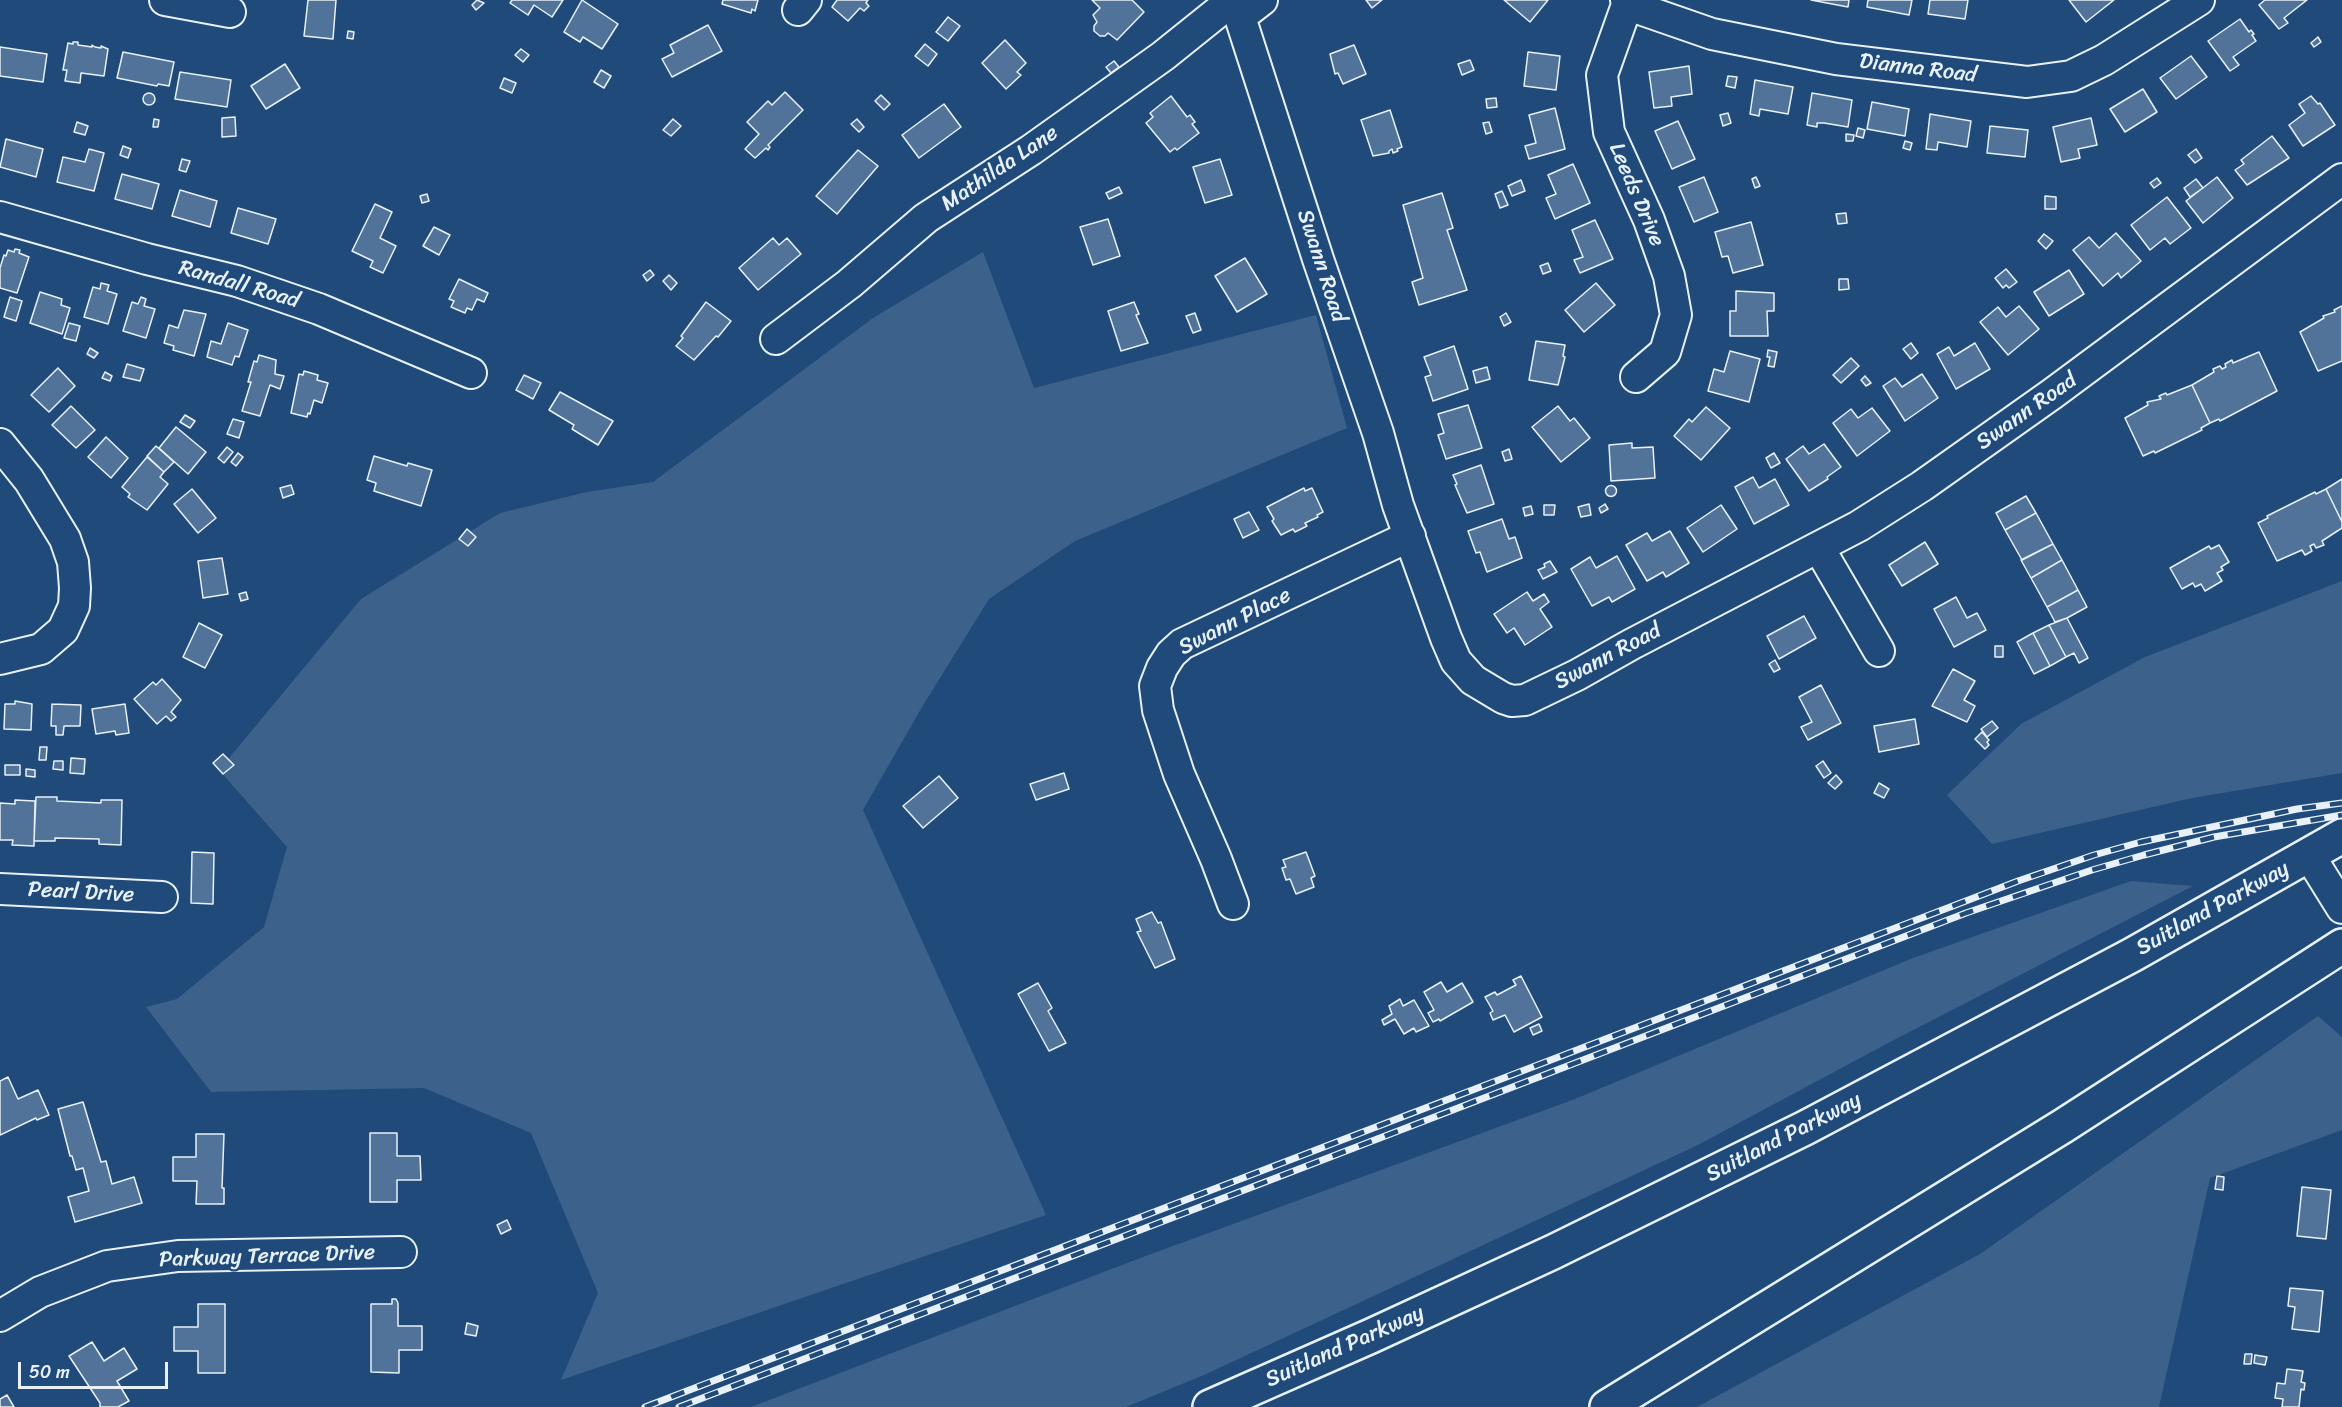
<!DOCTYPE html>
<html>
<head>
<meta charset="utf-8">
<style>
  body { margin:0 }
  #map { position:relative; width:2342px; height:1407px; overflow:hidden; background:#1f4a7a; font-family:Sriracha,sans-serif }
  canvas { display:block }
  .scale { position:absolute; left:18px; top:1362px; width:150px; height:27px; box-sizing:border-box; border:3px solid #e8f1f8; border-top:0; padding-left:8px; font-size:18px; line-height:21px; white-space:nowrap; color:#e8f1f8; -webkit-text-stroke:4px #1f4a7a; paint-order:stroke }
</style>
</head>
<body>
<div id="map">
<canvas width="2342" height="1407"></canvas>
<div class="scale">50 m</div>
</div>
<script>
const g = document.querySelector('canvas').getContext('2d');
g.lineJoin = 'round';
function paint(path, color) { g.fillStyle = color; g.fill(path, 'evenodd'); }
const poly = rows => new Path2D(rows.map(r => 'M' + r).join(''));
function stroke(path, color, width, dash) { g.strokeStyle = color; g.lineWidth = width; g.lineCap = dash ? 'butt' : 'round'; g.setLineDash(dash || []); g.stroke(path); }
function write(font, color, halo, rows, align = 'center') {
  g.font = font + ' Sriracha,sans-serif'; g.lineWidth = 4.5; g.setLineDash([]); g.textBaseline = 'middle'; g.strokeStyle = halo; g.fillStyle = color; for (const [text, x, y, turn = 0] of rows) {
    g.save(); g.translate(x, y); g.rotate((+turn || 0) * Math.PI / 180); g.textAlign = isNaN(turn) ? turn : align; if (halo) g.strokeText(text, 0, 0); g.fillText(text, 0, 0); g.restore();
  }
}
paint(poly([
  [983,252,1034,388,1316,315,1347,428,1075,541,989,599,922,707,863,810,1046,1215,561,1380,598,1293,531,1133,424,1088,211,1092,146,1007,177,999,264,927,287,847,219,770,361,599,500,513,587,492,653,482,873,318],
  [2342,581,2342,773,2192,798,1992,844,1947,795,2021,724,2145,657],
  [2131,881,2193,886,1890,1042,1696,1146,1204,1375,1126,1407,751,1407,1143,1257,1575,1099,1913,958],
  [2318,1016,2342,1037,2342,1130,2210,1178,2159,1407,1697,1407,1980,1254]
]), '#3c628c');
const building = poly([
  [308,0,336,0,333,39,304,36,308,0],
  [477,0,484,3,476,10,472,5,477,0],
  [512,0,563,0,552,17,534,5,528,15,510,3,512,0],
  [582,0,618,24,602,49,583,37,580,42,564,32,582,0],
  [723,0,758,0,755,11,752,9,751,13,722,4,723,0],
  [837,0,868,0,866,3,869,6,864,11,860,8,848,21,832,7,837,0],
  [1092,0,1132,0,1144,12,1117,40,1108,33,1105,36,1100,36,1094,31,1094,26,1097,22,1093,15,1100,8,1092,0],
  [1366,0,1382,0,1372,8,1366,0],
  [1504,0,1548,0,1530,22,1504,0],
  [1811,0,1849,0,1848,7,1811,0],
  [1868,0,1912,0,1909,15,1867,7,1868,0],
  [1930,0,1968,0,1965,19,1928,14,1930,0],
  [2069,0,2114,0,2086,22,2069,0],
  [2265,0,2307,0,2284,18,2288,23,2279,29,2259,5,2265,0],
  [948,17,960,26,948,41,936,32,948,17],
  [2240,19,2249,32,2251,30,2254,34,2252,35,2256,41,2233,57,2239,65,2230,71,2208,41,2240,19],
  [708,25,722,51,672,77,662,59,674,53,670,45,708,25],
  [348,31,354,32,353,39,347,38,348,31],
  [2318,37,2321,42,2314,47,2311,43,2318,37],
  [1005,40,1026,63,1017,72,1021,75,1006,89,982,63,1005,40],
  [73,42,78,42,78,45,92,47,92,45,95,47,101,48,101,46,108,49,104,76,81,73,80,83,65,81,67,70,63,70,68,43,73,44,73,42],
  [925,44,937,54,928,66,915,56,925,44],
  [1354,45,1366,74,1343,84,1338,73,1335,74,1330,54,1354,45],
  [0,47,47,54,43,82,0,76,0,47],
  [521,49,529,55,523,62,515,55,521,49],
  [123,52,174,62,169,86,158,84,157,86,117,78,123,52],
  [1528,52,1560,56,1556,90,1524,86,1528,52],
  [2191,56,2207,77,2176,99,2160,78,2191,56],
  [1470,60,1474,70,1462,75,1458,64,1470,60],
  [1114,61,1119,67,1111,73,1106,67,1114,61],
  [285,64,300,88,266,109,251,86,285,64],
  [1689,66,1692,94,1671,97,1672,106,1654,108,1649,72,1689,66],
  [601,70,611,76,604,88,594,82,601,70],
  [180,72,231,80,227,107,175,99,180,72],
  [1728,76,1737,77,1735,88,1726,86,1728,76],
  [504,78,516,83,512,93,500,88,504,78],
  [1755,80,1793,87,1788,114,1760,109,1759,116,1750,114,1755,80],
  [2143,89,2157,112,2125,132,2110,109,2143,89],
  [785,92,803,110,768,145,770,147,768,150,766,148,755,158,745,149,759,134,747,122,768,101,772,105,785,92],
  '143 99a6 6 0 1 1 12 0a6 6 0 1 1-12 0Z',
  [1812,93,1852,100,1848,127,1824,123,1817,123,1817,127,1807,125,1812,93],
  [881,95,890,104,884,110,875,101,881,95],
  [1171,96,1187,117,1190,115,1195,122,1192,124,1199,133,1177,150,1175,148,1170,152,1146,123,1153,117,1150,113,1171,96],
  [2311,96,2318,104,2320,103,2335,125,2303,146,2289,125,2305,113,2299,104,2311,96],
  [1496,98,1497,107,1487,108,1486,99,1496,98],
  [1872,102,1909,109,1905,136,1867,129,1872,102],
  [944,104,961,127,919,158,902,135,944,104],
  [1555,108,1565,149,1529,159,1525,146,1536,143,1529,115,1555,108],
  [1390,110,1402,147,1397,149,1398,151,1393,153,1392,149,1389,151,1389,153,1373,156,1361,120,1390,110],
  [1728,113,1731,123,1723,126,1720,115,1728,113],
  [1930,114,1971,121,1967,147,1938,142,1937,150,1926,149,1930,114],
  [235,117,236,136,222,137,222,118,235,117],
  [2091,118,2097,145,2078,149,2080,158,2061,162,2053,127,2091,118],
  [154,119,159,120,158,127,153,127,154,119],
  [673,119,681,126,671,136,663,130,673,119],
  [857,119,864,127,859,132,851,124,857,119],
  [1678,121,1695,159,1672,169,1655,131,1678,121],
  [77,122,88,126,85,135,74,132,77,122],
  [1489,122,1492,132,1486,134,1483,123,1489,122],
  [1990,126,2028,130,2025,157,1987,153,1990,126],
  [1858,128,1865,130,1863,138,1856,136,1858,128],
  [1846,134,1854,135,1853,141,1846,141,1846,134],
  [2272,136,2289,158,2247,185,2235,170,2244,164,2241,160,2272,136],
  [6,139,43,149,36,177,0,167,6,139],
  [1905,141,1912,143,1910,150,1903,148,1905,141],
  [123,146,131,149,128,158,120,155,123,146],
  [89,149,104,153,94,191,57,182,63,157,85,162,89,149],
  [2196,149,2202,158,2195,163,2188,155,2196,149],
  [858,150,878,166,837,214,816,196,858,150],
  [182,159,190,161,186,172,179,170,182,159],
  [1220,159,1232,195,1205,203,1193,167,1220,159],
  [1573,164,1590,203,1555,219,1546,198,1556,194,1548,175,1573,164],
  [122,174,159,184,152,209,115,199,122,174],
  [1704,177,1718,212,1694,222,1679,187,1704,177],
  [1756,177,1760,186,1755,188,1752,179,1756,177],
  [2217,177,2233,198,2203,223,2186,201,2217,177],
  [2157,178,2161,183,2154,188,2150,183,2157,178],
  [2196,179,2203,188,2190,197,2184,188,2196,179],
  [1521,180,1525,191,1512,196,1508,186,1521,180],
  [1119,187,1122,193,1109,199,1106,193,1119,187],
  [180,190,217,201,210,227,172,216,180,190],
  [1502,191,1508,205,1500,208,1495,194,1502,191],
  [1442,193,1453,228,1447,230,1467,290,1419,305,1412,282,1423,278,1403,205,1442,193],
  [427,194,429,201,422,203,420,196,427,194],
  [2045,196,2056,197,2056,209,2045,209,2045,196],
  [2167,197,2191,228,2170,244,2165,238,2150,250,2131,225,2167,197],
  [375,204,392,212,380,238,396,246,383,273,370,267,373,261,352,251,375,204],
  [238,208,276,219,268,244,231,233,238,208],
  [1846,213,1847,223,1838,224,1836,214,1846,213],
  [1108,219,1120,256,1093,265,1080,227,1108,219],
  [1595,220,1613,259,1580,273,1574,260,1583,257,1572,230,1595,220],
  [1751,222,1763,265,1733,273,1728,256,1722,257,1715,232,1751,222],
  [434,227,450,235,439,255,423,246,434,227],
  [2116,233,2141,261,2121,278,2118,273,2103,286,2073,250,2089,237,2099,248,2116,233],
  [2044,234,2053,241,2046,249,2038,241,2044,234],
  [773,238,779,245,787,238,801,254,758,290,739,268,773,238],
  [15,249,20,250,19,253,29,257,17,293,0,288,0,268,4,255,6,256,8,250,14,252,15,249],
  [1245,258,1267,294,1237,312,1215,276,1245,258],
  [1548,263,1551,271,1543,274,1540,266,1548,263],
  [2006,269,2017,282,2009,288,2006,285,2003,288,1995,278,2006,269],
  [650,270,654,275,647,281,643,275,650,270],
  [2069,270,2084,294,2049,316,2034,292,2069,270],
  [669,275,677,283,671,290,663,281,669,275],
  [459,279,488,293,484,302,477,299,472,310,467,308,465,313,451,307,454,301,449,299,459,279],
  [1839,279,1848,279,1849,289,1839,290,1839,279],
  [101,283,109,285,107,291,117,294,108,324,84,317,93,287,100,289,101,283],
  [1596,283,1615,305,1584,332,1565,310,1596,283],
  [1736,291,1774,293,1774,311,1767,311,1768,336,1730,336,1730,311,1736,311,1736,291],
  [40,292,62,299,61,305,70,308,62,334,30,323,40,292],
  [10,297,22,301,16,321,4,317,10,297],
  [141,297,146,299,144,306,155,309,146,338,123,331,132,302,138,304,141,297],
  [706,302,731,321,718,337,716,336,694,360,676,346,683,338,681,336,706,302],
  [1134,302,1139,314,1136,315,1148,343,1121,351,1108,311,1134,302],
  [2019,306,2039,329,2008,355,1980,322,1998,307,2006,317,2019,306],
  [2342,306,2342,361,2318,371,2300,332,2324,318,2323,316,2335,312,2334,310,2342,306],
  [184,310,206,314,194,356,173,350,174,346,164,343,169,325,178,328,184,310],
  [1195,313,1201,330,1193,333,1186,316,1195,313],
  [1506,313,1511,322,1504,326,1500,317,1506,313],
  [69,323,80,326,76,341,64,338,69,323],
  [228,323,248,330,239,357,235,356,232,365,207,357,211,341,221,344,228,323],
  [1536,341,1565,345,1563,356,1565,357,1558,385,1529,380,1536,341],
  [1911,343,1918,353,1911,359,1903,349,1911,343],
  [1975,343,1990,369,1956,389,1937,354,1949,347,1954,356,1975,343],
  [1454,346,1468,389,1433,401,1425,377,1431,375,1424,357,1454,346],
  [90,348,98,353,94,358,87,354,90,348],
  [1768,350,1777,352,1774,367,1768,366,1770,357,1767,357,1768,350],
  [1730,351,1760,359,1749,402,1708,391,1714,369,1724,372,1730,351],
  [2259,352,2277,391,2220,421,2219,419,2210,423,2192,385,2214,372,2213,369,2220,366,2222,369,2226,367,2225,364,2232,360,2233,363,2259,352],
  [259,355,276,360,275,374,284,376,280,389,270,385,260,416,242,411,251,382,248,382,254,361,257,362,259,355],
  [1851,358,1859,366,1841,383,1833,375,1851,358],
  [127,364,144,369,140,381,123,377,127,364],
  [1487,367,1490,379,1476,383,1473,371,1487,367],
  [58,368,75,386,49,412,31,395,58,368],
  [304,371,318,375,317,380,328,383,322,403,314,400,310,414,308,413,307,417,291,413,299,374,303,375,304,371],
  [105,372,112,376,110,381,102,378,105,372],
  [1922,374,1938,398,1905,421,1883,386,1895,378,1902,387,1922,374],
  [524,375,541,383,533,399,516,390,524,375],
  [1865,376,1871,383,1866,386,1861,380,1865,376],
  [2192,385,2210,423,2201,428,2202,430,2155,453,2154,451,2143,456,2125,418,2148,405,2147,402,2161,399,2159,396,2166,393,2167,395,2192,385],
  [560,392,613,421,598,445,572,429,574,425,549,410,560,392],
  [1468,405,1482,448,1446,459,1438,435,1444,433,1438,414,1468,405],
  [71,406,95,430,76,448,52,425,71,406],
  [1558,406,1570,421,1574,418,1590,438,1561,462,1532,427,1558,406],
  [1706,407,1730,428,1701,460,1674,436,1689,419,1692,422,1706,407],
  [1872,408,1890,431,1857,456,1833,423,1851,409,1858,418,1872,408],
  [185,415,195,421,190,428,180,422,185,415],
  [233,419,244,422,239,438,227,434,233,419],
  [176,427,206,452,188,474,159,448,176,427],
  [106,437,128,458,111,478,88,457,106,437],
  [1632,443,1632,448,1653,447,1655,478,1611,481,1609,445,1632,443],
  [1824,444,1841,467,1827,477,1828,479,1809,491,1786,459,1803,446,1809,454,1824,444],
  [156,446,174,462,164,472,147,456,156,446],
  [227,447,233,452,224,463,218,458,227,447],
  [1509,449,1512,459,1505,461,1502,452,1509,449],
  [238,453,243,457,236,466,231,462,238,453],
  [1774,453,1780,463,1771,468,1766,458,1774,453],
  [374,456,407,466,408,463,432,470,421,506,374,491,376,483,367,480,374,456],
  [147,457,164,472,160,477,168,484,147,510,128,497,130,494,122,487,147,457],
  [1481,465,1494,504,1467,513,1455,485,1457,484,1453,475,1481,465],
  [1753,477,1759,488,1775,479,1789,505,1754,524,1735,487,1753,477],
  [2342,479,2342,522,2326,489,2342,479],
  [291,485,294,494,283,498,280,488,291,485],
  '1605.5 491a5.5 5.5 0 1 1 11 0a5.5 5.5 0 1 1-11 0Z',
  [1304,488,1305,491,1312,488,1323,512,1317,515,1318,517,1305,523,1307,526,1295,532,1293,529,1281,535,1272,521,1274,519,1267,507,1304,488],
  [192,489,216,518,198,533,174,504,192,489],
  [2326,489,2342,522,2342,528,2322,541,2324,545,2316,548,2314,544,2310,546,2312,551,2305,555,2302,550,2277,561,2258,523,2268,518,2267,516,2315,492,2316,494,2326,489],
  [2026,496,2036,513,2005,530,1996,513,2026,496],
  [1589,504,1591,515,1581,517,1578,507,1589,504],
  [1605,504,1608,509,1601,513,1599,508,1605,504],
  [1544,505,1555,505,1554,515,1544,515,1544,505],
  [1721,505,1737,529,1703,552,1687,528,1721,505],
  [1531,506,1533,514,1525,516,1523,508,1531,506],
  [1249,512,1259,530,1243,538,1234,519,1249,512],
  [2036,513,2053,544,2022,560,2005,530,2036,513],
  [1502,519,1509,539,1515,537,1522,558,1487,572,1480,552,1476,553,1468,531,1502,519],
  [467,529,476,537,468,546,459,539,467,529],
  [1670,531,1689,563,1666,577,1663,572,1647,581,1626,545,1647,533,1652,541,1670,531],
  [1925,542,1938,564,1902,586,1889,565,1925,542],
  [2053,544,2062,560,2031,578,2021,560,2053,544],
  [2219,545,2229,562,2221,567,2223,570,2217,573,2222,581,2205,591,2201,584,2195,587,2193,583,2182,589,2170,568,2209,546,2211,549,2219,545],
  [1617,556,1635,589,1612,602,1609,597,1592,606,1571,569,1590,557,1596,568,1617,556],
  [222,558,228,594,203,598,198,561,222,558],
  [2062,560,2078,590,2047,607,2031,578,2062,560],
  [1550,561,1557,572,1543,579,1538,570,1545,567,1544,564,1550,561],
  [2078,590,2087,607,2067,618,2055,622,2047,607,2078,590],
  [246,592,248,599,241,601,239,594,246,592],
  [1527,592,1533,601,1544,594,1549,602,1540,609,1552,627,1525,645,1514,628,1507,633,1494,614,1527,592],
  [1956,597,1967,618,1977,613,1986,630,1954,647,1934,609,1956,597],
  [1804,616,1816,638,1779,659,1767,636,1804,616],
  [2067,618,2088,658,2079,663,2074,653,2066,657,2049,625,2067,618],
  [199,623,222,635,205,668,183,657,199,623],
  [2049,625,2066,657,2050,666,2033,633,2049,625],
  [2033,633,2050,666,2034,674,2017,642,2033,633],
  [1995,646,2003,646,2003,657,1995,657,1995,646],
  [1775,660,1780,669,1774,672,1769,664,1775,660],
  [1953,669,1975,681,1964,700,1975,706,1967,722,1932,706,1953,669],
  [162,679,181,700,171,712,176,717,171,721,166,716,157,724,134,699,153,682,156,685,162,679],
  [1821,685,1841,723,1808,740,1801,727,1812,722,1799,697,1821,685],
  [15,701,32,704,31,730,4,729,5,704,15,704,15,701],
  [52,704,81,705,80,726,64,726,63,735,56,735,56,726,51,726,52,704],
  [125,704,129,733,116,735,115,731,96,734,92,709,125,704],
  [1915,719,1919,744,1879,752,1874,726,1915,719],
  [1992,721,1998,728,1987,737,1981,729,1992,721],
  [1982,732,1989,740,1987,742,1989,745,1985,749,1975,739,1982,732],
  [40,747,47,747,46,760,39,760,40,747],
  [223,754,234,765,223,774,213,763,223,754],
  [71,758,85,759,84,774,70,773,71,758],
  [54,761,63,761,63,770,53,769,54,761],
  [1823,761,1831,773,1824,778,1816,766,1823,761],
  [5,765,20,765,20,775,5,775,5,765],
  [26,769,35,770,35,777,26,776,26,769],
  [1064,773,1069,789,1036,800,1030,784,1064,773],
  [1836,775,1842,782,1835,789,1828,783,1836,775],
  [939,776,958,798,923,828,903,806,939,776],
  [1879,783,1889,789,1884,798,1874,793,1879,783],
  [36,797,57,797,57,801,101,803,101,800,122,800,121,845,99,844,99,839,55,838,55,841,34,841,36,797],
  [15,800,35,801,34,846,12,845,13,840,0,840,0,803,15,804,15,800],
  [192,852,214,853,213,904,191,903,192,852],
  [1306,852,1315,876,1311,878,1314,887,1296,894,1290,879,1286,880,1282,868,1286,867,1283,860,1306,852],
  [1152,912,1158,923,1161,922,1175,959,1155,968,1137,932,1141,931,1136,919,1152,912],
  [1521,976,1542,1017,1514,1032,1505,1015,1493,1020,1490,1013,1493,1011,1485,997,1495,992,1497,995,1516,985,1513,980,1521,976],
  [1441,982,1447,992,1462,983,1473,1002,1440,1021,1439,1019,1433,1022,1428,1013,1434,1010,1424,992,1441,982],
  [1038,983,1052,1008,1048,1011,1066,1043,1049,1051,1018,994,1038,983],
  [1400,999,1403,1006,1414,1000,1429,1026,1416,1032,1414,1028,1404,1034,1395,1019,1384,1025,1382,1020,1392,1014,1389,1006,1400,999],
  [1539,1024,1542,1031,1533,1035,1530,1028,1539,1024],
  [8,1077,18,1099,38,1090,49,1115,37,1120,36,1118,0,1135,0,1081,8,1077],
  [83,1102,101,1162,106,1161,112,1184,134,1177,142,1203,75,1222,68,1197,89,1191,83,1168,76,1170,72,1156,70,1156,58,1109,83,1102],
  [370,1133,397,1133,397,1156,420,1156,421,1180,397,1180,397,1202,370,1202,370,1133],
  [196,1134,224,1134,222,1188,224,1188,224,1204,196,1204,197,1181,173,1181,173,1157,196,1157,196,1134],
  [2217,1176,2224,1177,2223,1190,2215,1189,2217,1176],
  [2302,1187,2331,1190,2326,1239,2297,1236,2302,1187],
  [507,1220,511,1229,501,1234,497,1225,507,1220],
  [2290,1288,2323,1291,2319,1332,2292,1329,2295,1307,2288,1306,2290,1288],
  [392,1299,396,1299,398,1303,398,1326,422,1326,422,1350,399,1350,399,1373,371,1372,371,1304,392,1304,392,1299],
  [198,1304,225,1304,225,1373,198,1373,198,1351,174,1351,174,1327,198,1327,198,1304],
  [467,1323,478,1326,476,1336,465,1334,467,1323],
  [92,1342,104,1361,124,1348,137,1369,117,1381,129,1401,118,1407,100,1407,100,1403,69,1356,92,1342],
  [2245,1354,2252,1354,2251,1364,2244,1364,2245,1354],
  [2255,1355,2267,1357,2265,1365,2254,1363,2255,1355],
  [2287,1369,2303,1371,2301,1382,2305,1383,2304,1390,2301,1389,2299,1407,2282,1407,2283,1399,2275,1398,2277,1383,2285,1384,2287,1369],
  [7,1395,14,1407,0,1407,0,1399,7,1395]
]);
paint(building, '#517399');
stroke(building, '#e8f1f8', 1.5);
const minor = poly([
  [165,0,230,12],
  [1226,0,1240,17,1318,259,1378,433,1398,505,1446,638,1456,661,1473,680,1503,698,1512,701,1525,700,1577,675,1632,644,1859,526,1922,486,2052,394,2342,179],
  [1626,0,1640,9,1712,34,1836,59,2027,82,2071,76,2104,60,2199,0],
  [1628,2,1602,75,1609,132,1649,220,1669,276,1676,315,1665,352,1636,377],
  [798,10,806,0],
  [1240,17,1262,0],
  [0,217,147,259,237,281,319,309,471,373],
  [776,339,849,284,926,218,1031,150,1163,56,1229,3],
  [0,444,29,480,65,539,73,562,75,588,74,606,63,630,41,649,0,659],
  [1819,548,1879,651],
  [2309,855,2342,908],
  [0,889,162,897],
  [1233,904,1216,859,1179,774,1158,710,1155,686,1162,668,1171,654,1182,644,1410,536],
  [0,1316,40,1292,107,1266,178,1256,401,1252]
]);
const highway = poly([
  [1210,1407,1371,1336,1553,1252,1805,1128,2132,955,2342,836],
  [1607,1407,2063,1126,2342,946]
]);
stroke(minor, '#e8f1f8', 34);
stroke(highway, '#e8f1f8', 38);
stroke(minor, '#1f4a7a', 30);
stroke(highway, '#1f4a7a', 33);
const rail = poly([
  [645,1407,2018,881,2094,855,2141,842,2297,809,2342,803],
  [679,1407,1966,913,2092,870,2144,855,2214,837,2342,815]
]);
stroke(rail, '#e8f1f8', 7);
stroke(rail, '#1f4a7a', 4.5, [14]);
write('22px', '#e8f1f8', '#1f4a7a', [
  ["Dianna Road",1918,69,7],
  ["Mathilda Lane",1000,169,-34],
  ["Leeds Drive",1636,195,67],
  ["Swann Road",1321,266,72],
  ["Randall Road",239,285,16],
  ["Swann Road",2027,412,-35],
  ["Swann Place",1235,622,-27],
  ["Swann Road",1608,657,-28],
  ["Pearl Drive",81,893,3],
  ["Suitland Parkway",2213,909,-29],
  ["Suitland Parkway",1784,1138,-27],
  ["Parkway Terrace Drive",267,1257,-2],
  ["Suitland Parkway",1345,1347,-24]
]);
</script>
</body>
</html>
